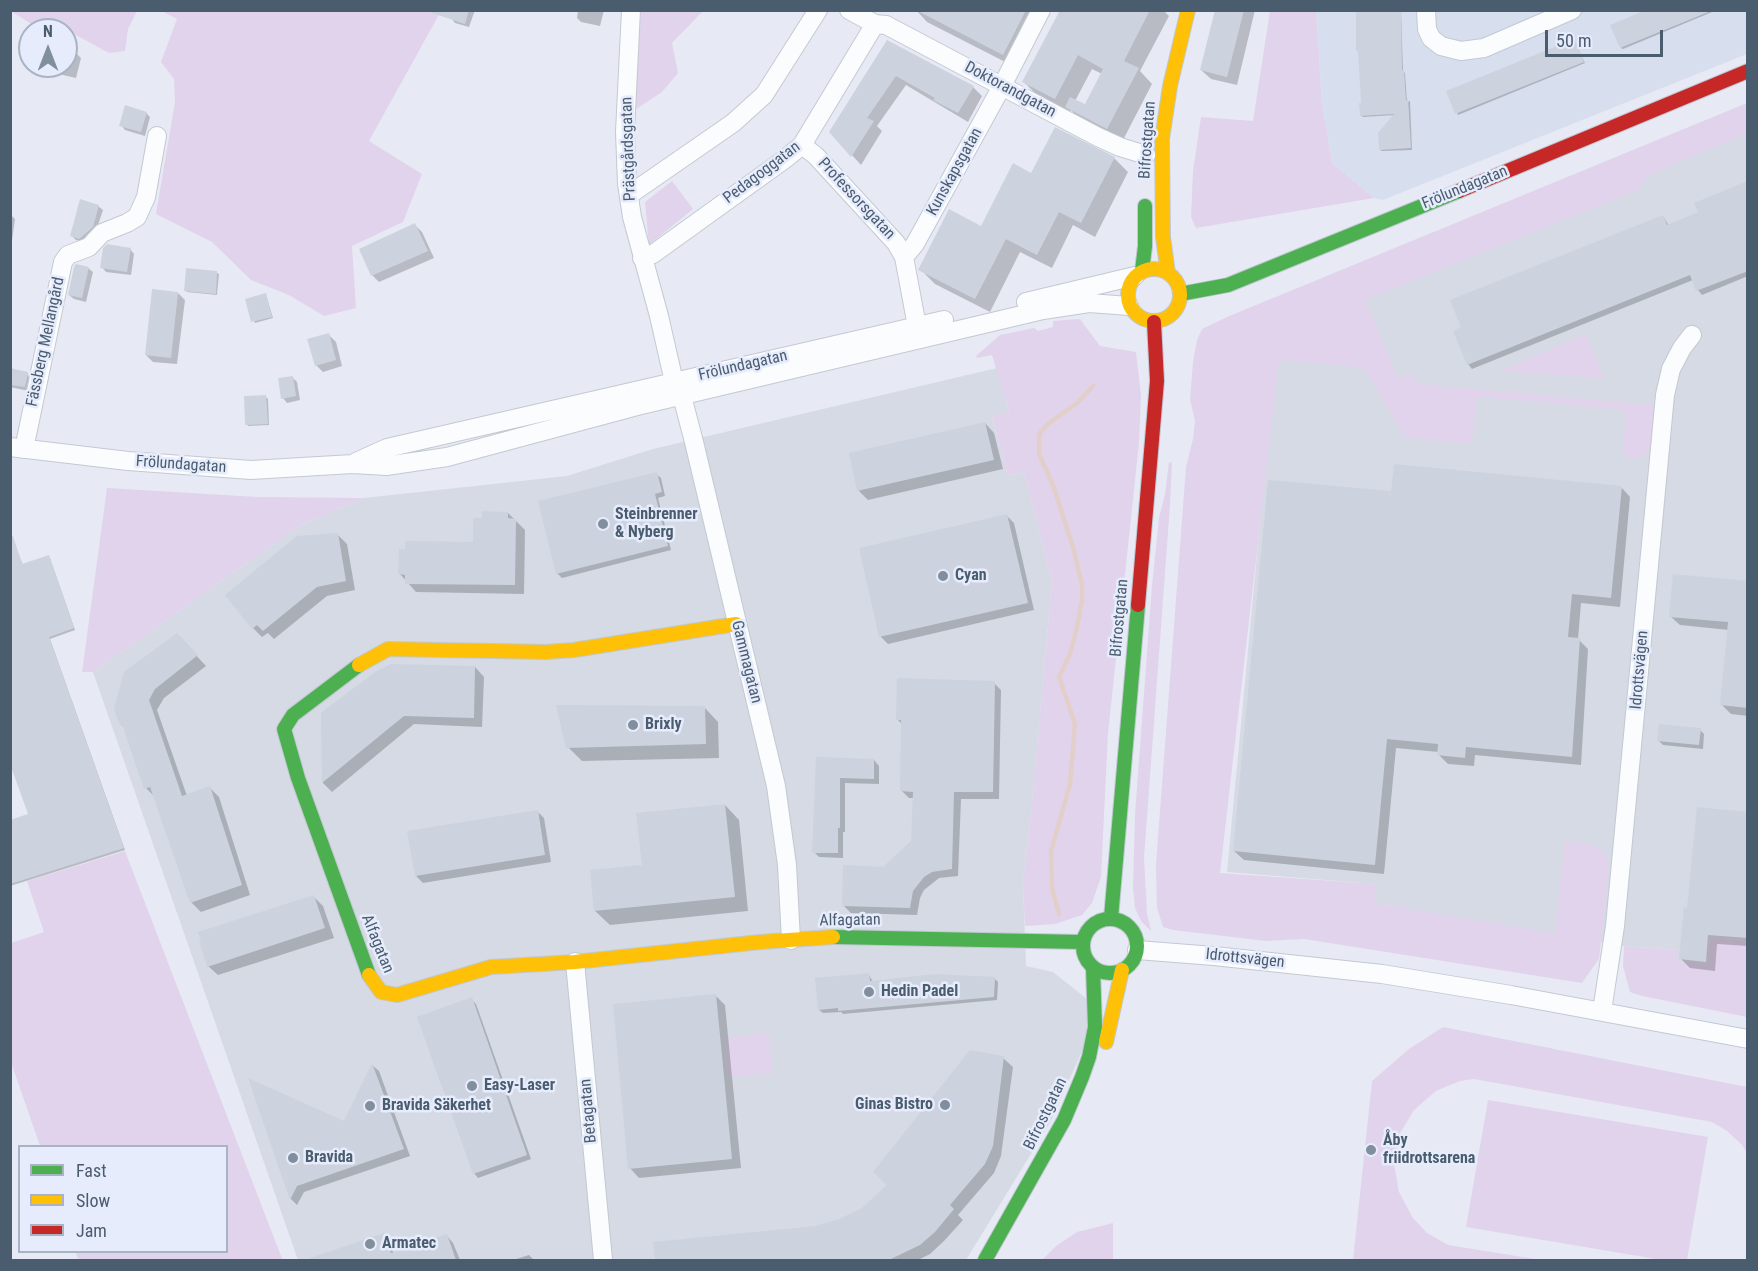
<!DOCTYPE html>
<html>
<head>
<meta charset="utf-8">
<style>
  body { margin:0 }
  #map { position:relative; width:1758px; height:1271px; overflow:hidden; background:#e7eaf4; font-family:"Roboto Condensed",sans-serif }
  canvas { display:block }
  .frame { position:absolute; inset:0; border:12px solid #4a5d6f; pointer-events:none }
  .legend { position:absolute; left:18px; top:1145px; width:210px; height:108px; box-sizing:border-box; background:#e7ecfd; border:2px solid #a8b3c4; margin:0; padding:8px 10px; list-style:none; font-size:18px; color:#4a5d6f }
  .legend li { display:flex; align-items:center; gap:12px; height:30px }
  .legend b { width:30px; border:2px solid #a8b3c4 }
  .north { position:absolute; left:18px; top:18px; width:60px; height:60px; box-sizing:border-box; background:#e7ecfd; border:2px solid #a8b3c4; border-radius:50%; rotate:0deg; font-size:16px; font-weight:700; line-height:24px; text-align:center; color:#4a5d6f }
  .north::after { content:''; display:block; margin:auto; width:21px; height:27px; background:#818e9e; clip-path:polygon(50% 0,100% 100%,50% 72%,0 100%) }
  .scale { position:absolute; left:1545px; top:30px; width:118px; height:27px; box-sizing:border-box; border:3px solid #4a5d6f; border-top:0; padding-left:8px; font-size:18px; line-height:21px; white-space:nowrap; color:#4a5d6f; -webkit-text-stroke:4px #e7ecfd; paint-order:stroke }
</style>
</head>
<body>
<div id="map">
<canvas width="1758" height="1271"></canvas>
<div class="frame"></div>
<ul class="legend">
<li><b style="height:8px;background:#4caf50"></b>Fast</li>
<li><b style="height:8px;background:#ffc107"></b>Slow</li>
<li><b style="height:8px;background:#c62828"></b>Jam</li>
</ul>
<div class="north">N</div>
<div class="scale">50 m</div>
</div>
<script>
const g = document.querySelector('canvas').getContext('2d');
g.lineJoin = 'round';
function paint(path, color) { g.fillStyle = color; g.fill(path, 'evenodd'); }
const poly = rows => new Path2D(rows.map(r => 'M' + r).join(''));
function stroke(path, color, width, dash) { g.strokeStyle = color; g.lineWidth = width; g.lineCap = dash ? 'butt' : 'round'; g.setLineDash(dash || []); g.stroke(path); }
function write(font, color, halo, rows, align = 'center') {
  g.font = font + ' "Roboto Condensed",sans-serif'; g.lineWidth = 5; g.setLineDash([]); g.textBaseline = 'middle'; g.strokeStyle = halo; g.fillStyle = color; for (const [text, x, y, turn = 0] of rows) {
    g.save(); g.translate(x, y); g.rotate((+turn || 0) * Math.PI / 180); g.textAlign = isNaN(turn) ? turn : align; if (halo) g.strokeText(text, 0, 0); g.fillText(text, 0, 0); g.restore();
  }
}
paint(poly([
  [1316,11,1747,11,1747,54,1383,200,1374,198,1332,163,1322,104]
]), '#d7dfef');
paint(poly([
  [1747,107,1747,940,1710,937,1707,963,1677,961,1678,950,1624,946,1375,903,1375,884,1227,872,1263,491,1250,319],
  [997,368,1009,413,992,417,1008,476,1024,471,1052,582,1032,804,1023,884,1026,966,1053,972,1087,999,1087,1040,1051,1121,966,1260,298,1260,93,672,299,526,364,498,567,476,653,449]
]), '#d5dae4');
paint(poly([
  [11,11,137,11,128,29,125,51,109,53,63,28,31,24],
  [162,11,441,11,369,141,422,174,403,222,352,246,356,308,324,316,289,295,251,280,212,242,156,214,175,102,174,79,161,62,177,19],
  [641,11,703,11,672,43,678,73,662,92,633,111],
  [1270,11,1316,11,1322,104,1332,163,1374,198,1196,228,1191,217,1193,171,1201,117,1253,121],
  [1747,103,1747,133,1649,175,1638,190,1365,300,1398,378,1410,373,1416,381,1428,385,1655,405,1650,447,1645,455,1637,459,1627,458,1623,451,1626,413,1619,409,1477,397,1473,436,1469,444,1401,437,1401,431,1366,371,1355,367,1279,360,1220,873,1376,884,1375,903,1555,933,1565,841,1587,844,1600,848,1606,855,1609,870,1599,959,1591,970,1582,983,1304,939,1266,941,1173,930,1163,927,1157,908,1156,864,1186,467,1193,439,1195,421,1190,399,1193,362,1197,340,1202,329,1227,317],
  [672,181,693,209,649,245,645,202],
  [1080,319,1100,346,1136,352,1141,395,1139,443,1108,733,1101,877,1092,903,1082,915,1055,924,1025,926,1023,884,1032,804,1052,582,1024,471,1008,476,992,416,1009,412,992,355,977,358,976,356,1000,335,1034,328,1038,331,1053,327,1053,321],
  [1586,334,1604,378,1499,371],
  [1169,462,1172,463,1170,505,1144,858,1147,913,1151,931,1141,921,1135,908,1133,887,1135,814,1152,586,1159,518,1165,494],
  [107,488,258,497,364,498,299,526,93,672,82,672],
  [125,851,281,1256,283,1260,79,1260,75,1252,226,1252,226,1146,40,1146,11,1062,11,943,44,932,27,881],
  [1710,937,1747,940,1747,1017,1642,996,1630,992,1623,966,1624,946,1678,950,1678,961,1707,963],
  [1443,1027,1747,1087,1747,1153,1742,1145,1727,1131,1712,1122,1474,1079,1460,1081,1436,1091,1414,1110,1399,1135,1394,1164,1399,1192,1413,1218,1427,1233,1448,1245,1541,1260,1353,1260,1372,1081,1409,1049],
  [769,1033,773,1073,729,1077,726,1038],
  [1488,1100,1708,1137,1687,1260,1662,1260,1466,1227],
  [1113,1223,1113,1260,1042,1260,1056,1246,1077,1232]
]), '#e1d3ec');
paint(poly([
  [453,10,475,10,469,27,455,23,451,18],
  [578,10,604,10,600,26,581,22,577,18],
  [916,10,1047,10,1017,68,927,22],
  [1062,10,1163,10,1169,16,1140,71,1152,84,1122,142,1081,121,1071,110,1070,112,1038,96,1024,82],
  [1092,69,1102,74,1086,106,1075,101],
  [1216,10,1255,10,1237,85,1211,79,1201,70],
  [1357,10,1401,10,1403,71,1405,73,1407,102,1410,101,1412,150,1382,151,1380,150,1395,115,1363,117,1361,115,1363,105],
  [1650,10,1717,10,1623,49,1621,48],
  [1574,40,1585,63,1458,115,1457,113],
  [888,42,973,87,982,96,968,122,906,85,877,126,882,131,861,165,831,132],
  [66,51,76,53,81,58,76,78,45,71,41,66,66,66],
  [146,113,150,117,145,136,125,130,121,125],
  [1114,158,1128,172,1095,237,1073,225,1052,268,1020,252,990,312,935,284,920,269,982,228,1032,175],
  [1748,183,1748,276,1702,295,1698,290,1693,280,1472,369,1468,364,1663,216,1669,226,1700,213],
  [98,206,103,210,96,231,85,242,76,240,71,235],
  [10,214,15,219,11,248,10,248],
  [415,225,422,232,434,258,379,282,373,276,361,250],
  [130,249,134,254,131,275,106,272,102,267],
  [88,268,93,272,86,302,74,299,69,295],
  [217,273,219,274,217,295,187,292,186,290],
  [178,293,185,300,177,364,153,362,146,355],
  [266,295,273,318,255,323,247,300],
  [329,335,336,342,342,366,323,372,316,365],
  [10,370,27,373,32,377,29,391,10,387],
  [292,377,297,382,300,400,287,403,283,398],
  [266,397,268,399,269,425,248,426,247,424],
  [985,423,994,433,1003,469,868,500,859,491,850,454],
  [656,474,661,478,665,496,658,498,671,550,562,578,557,573],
  [1621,487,1630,497,1620,607,1581,603,1578,639,1588,649,1581,765,1475,755,1474,766,1448,764,1438,754,1439,752,1396,748,1384,874,1244,860,1234,851,1393,493],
  [508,513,525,530,524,594,416,592,400,574,474,544,484,519],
  [1007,516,1014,523,1034,610,888,644,881,637,860,549],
  [10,530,23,566,50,558,75,630,50,639,125,850,10,886,10,822,30,815,10,759],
  [337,534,347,544,355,590,327,596,274,639,268,633,262,637,253,628],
  [1748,582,1748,716,1731,714,1722,705,1729,630,1680,625,1670,616],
  [177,635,206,666,164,698,157,710,187,796,210,788,219,797,250,895,201,912,191,902,155,797,146,788,125,728,121,724],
  [475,667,484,677,482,727,414,724,332,792,323,783,322,713],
  [994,683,1001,690,999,799,961,799,958,876,939,878,924,890,920,898,917,915,851,913,844,906,912,842,915,798,909,798,902,791,903,725,897,719],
  [704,707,718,722,719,758,582,761,568,747],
  [1700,730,1704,734,1703,749,1663,745,1659,741],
  [817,759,874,760,879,766,879,784,845,783,845,832,843,832,843,858,819,857,814,852],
  [725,805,739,820,748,911,610,925,595,911],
  [537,811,544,818,551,862,423,883,416,876],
  [1748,813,1748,946,1717,944,1715,971,1690,968,1681,959,1689,909],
  [314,897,323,906,334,938,218,975,208,966],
  [869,975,873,982,994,978,998,982,997,1000,843,1014,841,1012,823,1013,819,1010],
  [716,996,725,1005,741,1168,639,1178,630,1168],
  [471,999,476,1004,531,1159,478,1178,474,1173],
  [1003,1058,1013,1067,1001,1156,994,1173,958,1215,963,1220,944,1241,930,1254,918,1260,656,1260,654,1244,817,1228,840,1220,863,1209,889,1186],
  [372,1065,379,1071,410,1156,304,1192,297,1205,291,1199,250,1080,345,1123],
  [383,1235,390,1242,394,1254,447,1236,453,1243,460,1260,317,1260,316,1258],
  [529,1255,534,1260,513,1260]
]), '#0003');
stroke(poly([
  [1059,914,1052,888,1051,851,1070,784,1075,724,1059,677,1070,654,1077,627,1082,600,1082,585,1073,547,1053,485,1039,454,1039,443,1040,433,1048,424,1077,403,1093,386]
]), '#e3cfca', 4.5);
paint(poly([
  [432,10,469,10,465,24,432,13],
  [916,10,1026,10,1003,55],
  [1060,10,1150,10,1124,61,1139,68,1107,129,1065,107,1070,97,1085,104,1103,69,1078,55,1055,99,1022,82],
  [1215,10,1244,10,1227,77,1200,70],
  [1356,10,1401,10,1402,70,1404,70,1406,101,1408,98,1411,148,1379,150,1378,133,1394,114,1360,116,1359,103,1361,103,1358,51,1356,51],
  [1646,10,1711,10,1711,11,1620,48,1610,25],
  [1574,39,1584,62,1455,114,1446,91],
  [887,40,974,86,958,113,933,100,935,98,896,76,867,118,874,121,851,157,829,132],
  [125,105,147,112,141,132,119,126],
  [1055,127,1115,157,1081,223,1059,212,1037,255,1006,239,975,299,918,270,949,209,981,226,1013,163,1031,173],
  [1748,181,1748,271,1696,291,1690,275,1467,365,1453,331,1461,327,1450,300,1663,215,1667,225,1698,212,1694,203],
  [80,199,99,205,93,227,79,239,70,236],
  [415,223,428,251,371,276,359,249],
  [107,244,131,248,127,272,100,268,103,248],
  [76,264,89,267,82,298,68,295,74,267],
  [186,268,217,271,216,294,184,291],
  [152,289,178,292,171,358,145,355],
  [266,293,272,317,251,322,245,299],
  [329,333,336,360,315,366,307,339],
  [10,368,28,372,25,387,10,385],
  [293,376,296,396,281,399,278,378],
  [266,395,268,424,245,425,244,396],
  [985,422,994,460,857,491,849,453],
  [1394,464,1622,486,1611,598,1572,594,1568,637,1580,638,1572,757,1466,747,1465,758,1437,755,1438,744,1387,739,1375,865,1233,851,1268,480,1391,491],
  [657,472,662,492,655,494,668,546,556,574,538,501],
  [482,511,508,512,508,518,516,519,515,585,405,584,405,575,398,574,399,549,405,549,405,541,473,542,473,518,482,518],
  [1007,514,1028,603,879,637,859,548],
  [338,533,346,581,317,587,263,631,257,625,252,629,225,595,297,536],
  [10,536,13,536,22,564,49,555,74,628,49,637,124,848,10,884,10,820,28,814,10,764],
  [1673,574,1748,581,1748,708,1720,705,1728,622,1669,617],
  [177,633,198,655,155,689,149,700,182,796,210,786,242,885,190,903,150,787,144,789,122,724,120,725,114,709,124,672],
  [391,664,475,666,474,718,404,716,322,783,321,713,375,672],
  [897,678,995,681,993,792,954,792,952,869,932,872,924,877,913,891,910,908,842,906,843,865,883,867,911,841,913,792,900,791,901,720,896,720],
  [556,705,705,706,706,744,566,748],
  [1659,724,1701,728,1699,745,1657,741],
  [816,757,874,759,874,779,840,778,840,828,838,828,838,853,812,853],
  [725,804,735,897,594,911,590,870,642,865,636,813],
  [1697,807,1748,812,1748,938,1708,935,1706,962,1679,959,1684,907,1687,908],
  [538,810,545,855,415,876,407,831],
  [314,895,325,928,207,967,199,941,201,940,198,932],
  [869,973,870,981,936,974,995,977,994,997,838,1011,838,1008,818,1010,815,978],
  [716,994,732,1159,628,1169,613,1004],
  [472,997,527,1155,473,1174,417,1017],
  [970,1050,1004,1056,993,1146,985,1164,950,1205,954,1209,935,1232,920,1245,889,1260,655,1260,653,1242,816,1226,839,1219,862,1208,887,1185,873,1172],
  [372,1063,404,1149,297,1186,290,1200,248,1078,344,1121],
  [384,1233,391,1253,447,1234,456,1260,310,1260,310,1258]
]), '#cdd3de');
const street = poly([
  [631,10,625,132,627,184,632,217,659,316,672,373,682,396,694,442,776,786,787,865,791,940],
  [849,10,875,24,886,25,1098,137,1120,147,1146,155],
  [1426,10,1427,29,1431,38,1441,46,1461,51,1484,48,1572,10],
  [802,145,816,156,896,243,904,257,919,337],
  [629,195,733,123,764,95,818,10],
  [904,257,915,244,1002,86,1041,10],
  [642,258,653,254,785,159,802,145,875,24],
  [1026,302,1135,276],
  [10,447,128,461,251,470,353,464,386,466,447,457,637,406,1043,310,1089,303,1129,306],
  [24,449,63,262,68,255,89,247,102,233,127,223,137,217,146,197,157,136],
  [356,462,387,448,944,320],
  [1137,950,1214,956,1382,974,1511,995,1748,1039],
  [575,962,603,1260],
  [1602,1011,1615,926,1665,395,1671,369,1682,348,1692,335]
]);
const fast = poly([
  [1142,271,1145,246,1145,206],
  [1180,294,1228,285,1459,191],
  [359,665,293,715,284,729,298,778,369,975],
  [1111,918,1138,605],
  '1083 946a27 27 0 1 1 54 0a27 27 0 1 1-54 0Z',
  [833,937,1082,942],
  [985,1260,1064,1120,1082,1077,1089,1057,1095,1027,1093,968]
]);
const slow = poly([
  '1128 295a26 26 0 1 1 52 0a26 26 0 1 1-52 0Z',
  [1168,273,1163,237,1162,139,1170,86,1188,10],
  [359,665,388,649,546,652,574,650,736,624],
  [369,975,381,992,397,995,491,967,575,962,760,942,833,937],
  [1106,1042,1122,970]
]);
const jam = poly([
  [1459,191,1748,71],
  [1138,605,1157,381,1154,322]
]);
stroke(street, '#c3c9d2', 20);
stroke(fast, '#c0c8d2', 16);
stroke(slow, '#c0c8d2', 16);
stroke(jam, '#c0c8d2', 16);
stroke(street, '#fbfcfd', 18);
stroke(fast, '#4caf50', 14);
stroke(slow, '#ffc107', 14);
stroke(jam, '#c62828', 14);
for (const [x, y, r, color] of [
  [603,524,6,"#818e9e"],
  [943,576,6,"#818e9e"],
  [633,725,6,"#818e9e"],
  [869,992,6,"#818e9e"],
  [472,1086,6,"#818e9e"],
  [945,1105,6,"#818e9e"],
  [370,1106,6,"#818e9e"],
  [1371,1150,6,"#818e9e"],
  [293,1158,6,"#818e9e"],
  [370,1244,6,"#818e9e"]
]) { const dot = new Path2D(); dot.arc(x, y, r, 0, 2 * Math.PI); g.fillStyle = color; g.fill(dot); stroke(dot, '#e7ecfd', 2); }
write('16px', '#4a5d6f', '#e7ecfd', [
  ["Doktorandgatan",1010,90,28],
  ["Bifrostgatan",1148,140,-86],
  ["Prästgårdsgatan",629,149,-92],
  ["Kunskapsgatan",955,172,-61],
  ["Pedagoggatan",762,173,-37],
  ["Frölundagatan",1465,188,-22],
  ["Professorsgatan",856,199,47],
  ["Fässberg Mellangård",46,342,-78],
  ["Frölundagatan",743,366,-13],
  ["Frölundagatan",181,465,4],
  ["Bifrostgatan",1120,618,-85],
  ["Gammagatan",746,662,76],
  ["Idrottsvägen",1640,670,-85],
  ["Alfagatan",850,921,-1],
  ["Alfagatan",377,944,68],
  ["Idrottsvägen",1245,959,6],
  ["Betagatan",589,1111,-95],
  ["Bifrostgatan",1046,1114,-64]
]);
write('bold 16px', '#4a5d6f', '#e7ecfd', [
  ["Steinbrenner",615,515],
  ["& Nyberg",615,533],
  ["Cyan",955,576],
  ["Brixly",645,725],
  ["Hedin Padel",881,992],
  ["Easy-Laser",484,1086],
  ["Ginas Bistro",933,1105,"right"],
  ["Bravida Säkerhet",382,1106],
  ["Åby",1383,1141],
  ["friidrottsarena",1383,1159],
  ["Bravida",305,1158],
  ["Armatec",382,1244]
], 'left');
</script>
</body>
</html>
